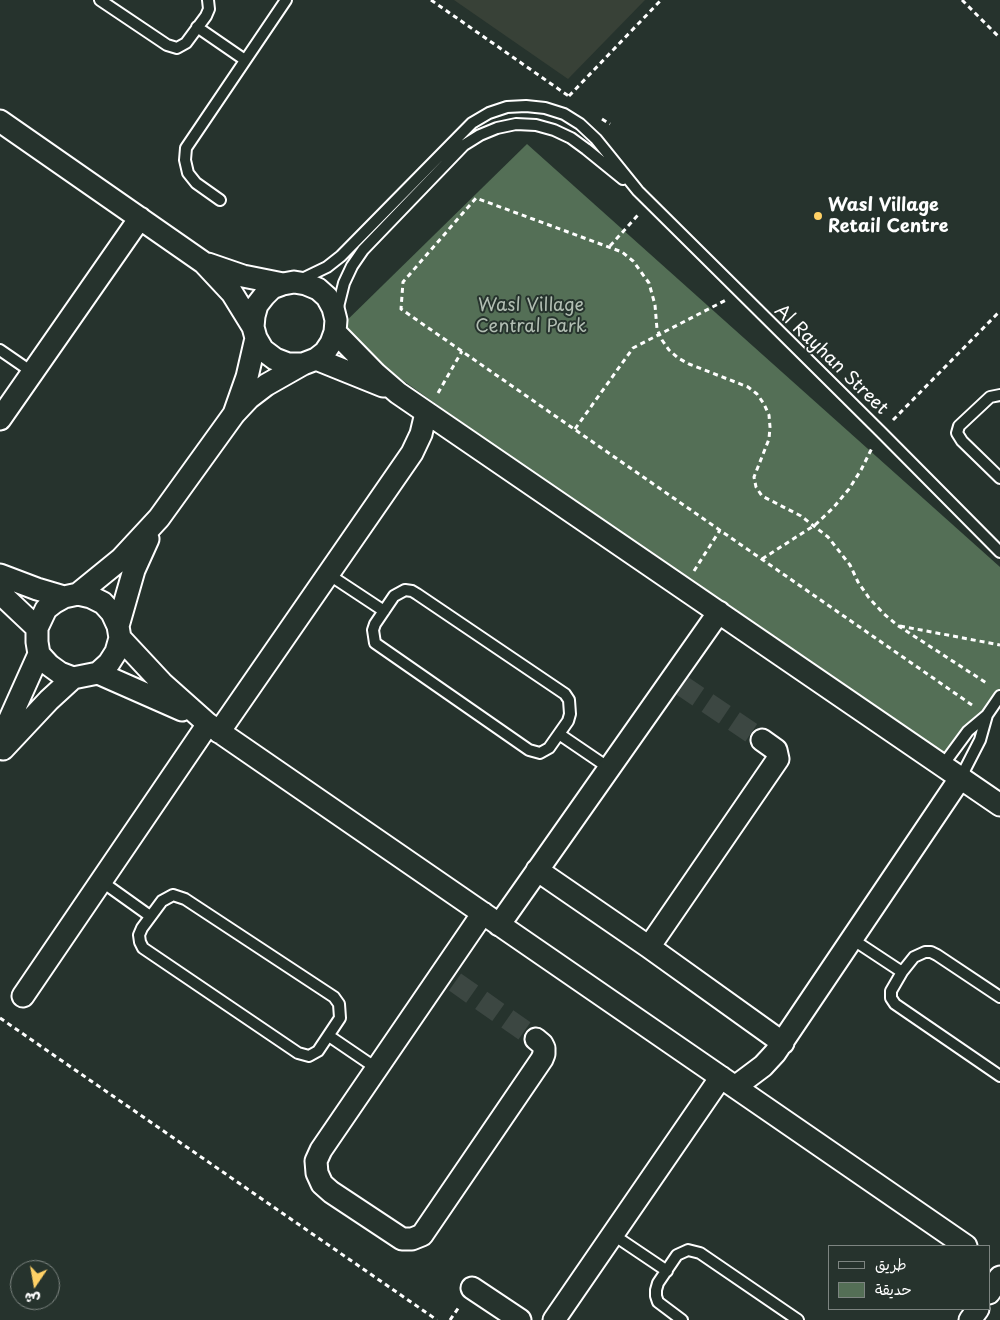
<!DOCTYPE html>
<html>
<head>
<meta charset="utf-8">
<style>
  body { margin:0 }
  #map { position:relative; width:1000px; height:1320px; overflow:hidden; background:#26332d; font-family:"Playpen Sans","Playpen Sans Arabic",sans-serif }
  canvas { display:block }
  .legend { position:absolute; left:828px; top:1245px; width:162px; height:65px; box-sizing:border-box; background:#26332d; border:1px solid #7d8581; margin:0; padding:6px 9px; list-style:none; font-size:15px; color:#fff }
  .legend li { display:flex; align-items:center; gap:10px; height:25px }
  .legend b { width:25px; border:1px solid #7d8581 }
  .north { position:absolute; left:10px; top:1260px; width:50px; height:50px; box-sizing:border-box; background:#26332d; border:1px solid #7d8581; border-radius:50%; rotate:192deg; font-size:14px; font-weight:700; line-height:20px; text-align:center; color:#fff }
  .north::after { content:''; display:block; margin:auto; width:18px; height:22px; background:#ffd166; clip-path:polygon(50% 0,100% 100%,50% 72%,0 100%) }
</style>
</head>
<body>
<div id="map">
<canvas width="1000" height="1320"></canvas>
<ul class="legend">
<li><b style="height:6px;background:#26332d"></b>طريق</li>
<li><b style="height:14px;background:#546f56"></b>حديقة</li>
</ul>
<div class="north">ش</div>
</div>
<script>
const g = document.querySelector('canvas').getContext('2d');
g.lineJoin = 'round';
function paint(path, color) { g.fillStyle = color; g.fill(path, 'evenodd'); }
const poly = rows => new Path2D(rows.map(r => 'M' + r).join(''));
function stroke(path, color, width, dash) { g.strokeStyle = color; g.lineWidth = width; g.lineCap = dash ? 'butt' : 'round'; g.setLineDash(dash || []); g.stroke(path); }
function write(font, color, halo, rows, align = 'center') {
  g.font = font + ' "Playpen Sans",sans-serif'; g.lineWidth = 4; g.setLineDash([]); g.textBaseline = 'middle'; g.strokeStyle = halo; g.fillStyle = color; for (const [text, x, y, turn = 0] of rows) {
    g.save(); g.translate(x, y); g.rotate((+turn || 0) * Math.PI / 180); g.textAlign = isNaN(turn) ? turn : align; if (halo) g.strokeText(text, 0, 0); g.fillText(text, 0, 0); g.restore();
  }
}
paint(poly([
  [454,0,645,0,568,79]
]), '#384137');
paint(poly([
  [527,144,1000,567,1000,693,943,765,335,332]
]), '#546f56');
stroke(poly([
  [681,685,762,740],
  [455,982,536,1039]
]), '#3c4742', 21, [21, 11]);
const lane = poly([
  [100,0,167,45,177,48,186,43,206,16,209,9,208,0],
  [197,27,245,60],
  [220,200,196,183,188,173,185,160,186,148,286,0],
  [300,280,327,267,341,256,472,123,489,113,507,107,526,106,545,108,564,114,580,124,596,139,638,191,881,432,1000,552],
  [337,311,344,283,352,266,363,250,464,145,480,135,497,128,516,124,536,125,554,130,571,138,586,149,623,179],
  [0,350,32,372],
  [1000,395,990,397,959,426,957,433,962,441,1000,478],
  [328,574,384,611],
  [405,590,412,591,417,594,565,694,569,700,570,714,568,721,549,748,540,753,529,750,375,643,373,630,375,624,394,596,405,590],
  [559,734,609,768],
  [943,765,968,731,987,715,1000,696],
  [961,777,980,740,987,715],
  [101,881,150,916],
  [173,895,185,899,334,997,339,1004,340,1018,318,1051,309,1056,298,1053,143,948,140,942,139,935,142,928,162,901,173,895],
  [852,939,902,972],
  [1000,997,937,955,931,952,925,952,914,957,902,972,891,991,891,998,895,1004,1000,1076],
  [329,1036,376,1068],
  [612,1234,667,1271],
  [682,1320,658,1302,656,1296,656,1290,658,1283,677,1255,688,1250,700,1253,798,1320]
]);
const street = poly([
  [0,121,204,263,232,293,253,327],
  [208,264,243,276,283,284],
  [335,332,376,374,398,393,1000,805],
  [316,359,383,386],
  [234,414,247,377,256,338,253,327,254,316,257,305,264,296,272,288,283,284,294,282,306,284,318,289,327,297,333,308,336,320,335,332,331,343,325,352,316,359,303,364,288,364,275,359,263,350,256,338],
  [0,419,140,218],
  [0,575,37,589,64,597],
  [0,593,37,628],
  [78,594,121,559,159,518,234,414,249,398,266,385,303,364],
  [118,626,134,570,148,539],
  [120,638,162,683,208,724,966,1246],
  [98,673,182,710],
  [219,732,412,453,421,434,426,413],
  [0,741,39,654,37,642,37,628,46,609,55,602,64,597,78,594,91,597,103,603,112,613,118,626,120,638,116,652,109,663,98,673,73,678,60,673,49,665,39,654],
  [3,749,49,700,73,678],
  [537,870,649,947,783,1043],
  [483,913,321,1150,316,1161,317,1173,322,1184,331,1192,402,1239,412,1239,422,1235,542,1059,544,1054,544,1048,542,1044,536,1039],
  [499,925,719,612],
  [649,947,778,759,776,750,762,740],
  [23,996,208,724],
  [735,1087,763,1066,775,1053,961,777],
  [472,1288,520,1320],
  [989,1293,1000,1277],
  [554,1320,721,1077],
  [970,1320,978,1309]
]);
stroke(lane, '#fff', 14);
stroke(street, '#fff', 25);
stroke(poly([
  [431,0,570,97],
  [962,0,1000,38],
  [569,96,661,0],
  [602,119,610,124],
  [610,246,638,215],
  [438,393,462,351],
  [893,420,1000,311],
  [575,429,633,348,726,300],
  [762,559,815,525,833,508,849,489,861,470,873,446],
  [694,571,720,530],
  [900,626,1000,645],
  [972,705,401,309,403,282,476,198,622,252,633,261,649,283,655,305,657,329,662,340,669,350,678,358,689,364,748,387,757,394,764,404,769,415,770,427,769,439,754,477,756,487,762,496,801,516,828,537,850,565,858,582,869,598,883,613,897,625,988,684],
  [0,1018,437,1320],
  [450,1320,459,1307]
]), '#fff', 3, [5, 4]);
stroke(lane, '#26332d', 10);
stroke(street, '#26332d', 21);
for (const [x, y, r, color] of [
  [818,216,5,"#ffd166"]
]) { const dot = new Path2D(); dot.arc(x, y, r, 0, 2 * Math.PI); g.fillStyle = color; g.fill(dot); stroke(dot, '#26332d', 2); }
write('bold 18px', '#fff', '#26332d', [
  ["Wasl Village",828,206],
  ["Retail Centre",828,227]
], 'left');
write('18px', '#b2beb3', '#26332d', [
  ["Wasl Village",531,306],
  ["Central Park",531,327]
]);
write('18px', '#fff', '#26332d', [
  ["Al Rayhan Street",831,360,44]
]);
</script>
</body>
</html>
